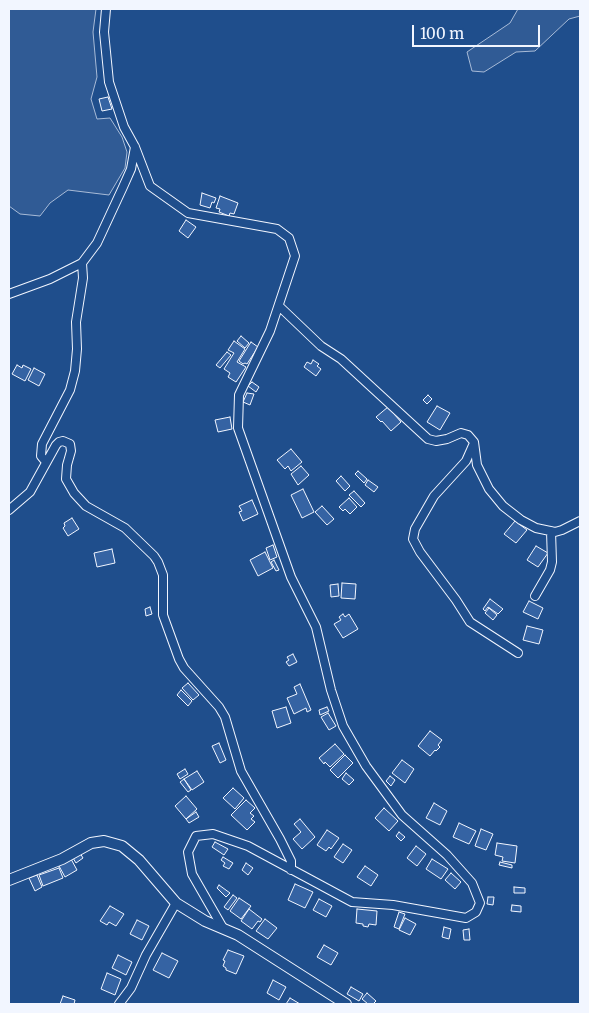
<!DOCTYPE html>
<html>
<head>
<meta charset="utf-8">
<style>
  body { margin:0 }
  #map { position:relative; width:589px; height:1013px; overflow:hidden; background:#1f4e8c; font-family:Merriweather,serif }
  canvas { display:block }
  .frame { position:absolute; inset:0; border:10px solid #f2f6ff; pointer-events:none }
  .scale { position:absolute; left:412px; top:25px; width:128px; height:22px; box-sizing:border-box; border:2px solid #f2f6ff; border-top:0; padding-left:6px; font-size:15px; line-height:18px; white-space:nowrap; color:#f2f6ff; -webkit-text-stroke:4px #1f4e8c; paint-order:stroke }
</style>
</head>
<body>
<div id="map">
<canvas width="589" height="1013"></canvas>
<div class="frame"></div>
<div class="scale">100 m</div>
</div>
<script>
const g = document.querySelector('canvas').getContext('2d');
g.lineJoin = 'round';
function paint(path, color) { g.fillStyle = color; g.fill(path, 'evenodd'); }
const poly = rows => new Path2D(rows.map(r => 'M' + r).join(''));
function stroke(path, color, width, dash) { g.strokeStyle = color; g.lineWidth = width; g.lineCap = dash ? 'butt' : 'round'; g.setLineDash(dash || []); g.stroke(path); }
const built = poly([
  [9,9,96,9,93,32,97,77,91,99,97,119,110,118,122,137,127,152,125,168,109,195,68,190,50,203,40,216,20,214,9,206,9,9],
  [518,9,580,9,580,16,569,19,535,51,516,52,484,72,472,71,467,52,510,23,518,9]
]);
paint(built, '#305b95');
stroke(built, '#a8bbd7', 1);
const building = poly([
  [108,97,112,109,102,111,99,99,108,97],
  [202,193,216,198,214,203,212,202,210,208,200,205,202,193],
  [220,196,238,203,234,214,230,213,229,216,219,212,220,209,216,208,220,196],
  [186,220,196,227,188,238,179,231,186,220],
  [241,336,249,343,245,348,237,341,241,336],
  [234,341,245,349,237,362,246,367,236,382,228,377,230,373,224,369,234,353,228,350,234,341],
  [251,342,258,347,247,364,245,363,243,364,239,361,251,342],
  [227,352,231,355,220,368,216,365,227,352],
  [313,360,319,364,317,366,321,369,316,376,304,367,307,362,311,364,313,360],
  [17,365,22,368,23,365,31,369,25,381,12,374,17,365],
  [34,368,45,374,39,386,28,380,34,368],
  [252,382,259,387,256,392,248,386,252,382],
  [247,393,254,394,250,405,243,402,247,393],
  [428,395,432,399,427,404,423,400,428,395],
  [437,406,450,413,440,430,427,422,437,406],
  [388,407,401,422,391,431,382,421,381,422,376,417,388,407],
  [230,417,232,429,218,432,215,420,230,417],
  [291,449,302,462,291,471,288,466,285,469,277,460,291,449],
  [301,466,309,475,298,485,291,474,301,466],
  [358,471,367,479,364,483,355,474,358,471],
  [341,476,350,486,345,491,336,481,341,476],
  [368,480,378,487,374,492,365,485,368,480],
  [303,489,314,512,302,518,291,495,303,489],
  [354,491,365,503,361,507,349,495,354,491],
  [349,498,357,507,350,514,345,509,343,511,339,507,349,498],
  [252,500,258,514,243,521,239,512,242,511,239,506,252,500],
  [322,506,334,519,327,525,315,512,322,506],
  [72,518,79,529,68,536,63,528,65,526,64,523,72,518],
  [515,521,527,530,516,543,504,534,515,521],
  [273,545,277,557,270,560,266,548,273,545],
  [536,546,548,553,538,567,527,560,536,546],
  [112,549,115,563,97,567,94,553,112,549],
  [265,552,273,568,258,576,250,560,265,552],
  [274,560,279,570,276,571,271,562,274,560],
  [342,583,356,584,355,599,341,598,342,583],
  [338,584,339,596,331,597,330,585,338,584],
  [490,599,503,609,498,614,488,607,485,611,483,609,490,599],
  [529,601,543,608,538,619,523,612,529,601],
  [150,607,152,614,146,616,145,609,150,607],
  [489,608,497,615,493,620,485,613,489,608],
  [343,614,345,617,349,614,358,629,343,638,334,624,341,620,339,617,343,614],
  [527,626,543,630,539,644,523,640,527,626],
  [293,654,297,662,289,666,286,662,289,660,287,657,293,654],
  [188,683,199,695,193,700,182,688,188,683],
  [300,684,311,710,307,712,306,708,294,714,287,698,297,694,294,687,300,684],
  [181,690,192,701,188,706,177,695,181,690],
  [286,707,291,723,277,728,272,711,286,707],
  [327,707,329,711,320,715,319,710,327,707],
  [328,713,336,726,329,730,321,717,328,713],
  [430,731,442,740,438,745,440,747,436,751,435,750,430,756,418,746,430,731],
  [219,743,226,760,220,763,212,746,219,743],
  [335,744,344,754,330,767,325,762,324,764,319,758,335,744],
  [345,755,353,763,338,778,330,770,345,755],
  [402,760,414,769,405,783,392,773,402,760],
  [185,769,188,774,180,779,177,774,185,769],
  [197,771,204,782,192,790,184,779,197,771],
  [346,773,354,780,349,785,342,779,346,773],
  [390,776,395,780,391,786,386,781,390,776],
  [184,779,191,790,188,792,180,782,184,779],
  [233,788,244,798,235,809,223,798,233,788],
  [186,796,197,809,186,819,175,806,186,796],
  [246,800,255,808,250,813,254,816,251,819,255,822,247,830,231,815,246,800],
  [434,803,447,811,440,825,426,818,434,803],
  [384,808,398,821,389,831,375,818,384,808],
  [196,812,199,817,189,823,186,819,196,812],
  [300,819,315,837,302,849,293,839,301,832,294,824,300,819],
  [459,823,476,831,469,844,453,837,459,823],
  [481,829,493,834,486,850,475,846,481,829],
  [327,830,339,838,331,849,329,847,326,851,317,845,327,830],
  [399,832,405,837,401,841,396,836,399,832],
  [215,842,228,849,224,855,212,847,215,842],
  [497,843,517,846,515,863,502,861,503,857,495,855,497,843],
  [343,844,352,850,343,863,334,857,343,844],
  [416,846,426,854,417,866,407,858,416,846],
  [80,853,83,858,76,863,73,858,80,853],
  [223,857,233,863,229,869,223,866,225,863,221,860,223,857],
  [71,859,77,870,65,877,59,866,71,859],
  [432,859,448,869,441,879,426,869,432,859],
  [500,862,512,865,512,868,499,865,500,862],
  [246,863,253,868,248,875,242,870,246,863],
  [365,866,378,875,371,886,357,877,365,866],
  [59,868,63,878,43,886,39,875,59,868],
  [451,873,461,882,455,889,445,880,451,873],
  [37,875,42,887,35,891,29,878,37,875],
  [295,884,313,892,305,908,288,900,295,884],
  [219,885,230,893,226,897,217,888,219,885],
  [514,887,525,888,525,893,514,893,514,887],
  [233,895,237,898,228,910,224,907,233,895],
  [488,897,494,897,493,905,487,904,488,897],
  [239,898,251,906,241,919,230,911,239,898],
  [319,899,332,906,326,917,313,910,319,899],
  [512,905,521,906,521,912,511,911,512,905],
  [110,906,124,914,116,926,109,922,107,925,100,921,110,906],
  [249,909,262,919,260,922,258,921,252,929,241,921,249,909],
  [357,909,377,911,376,925,369,924,368,927,363,926,363,924,356,923,357,909],
  [399,912,405,914,399,929,394,927,399,912],
  [405,918,416,924,410,935,399,930,405,918],
  [265,919,277,928,268,939,256,931,265,919],
  [137,920,149,926,142,940,130,934,137,920],
  [444,927,451,929,449,939,442,937,444,927],
  [469,929,470,940,464,940,463,930,469,929],
  [324,945,338,953,331,965,317,957,324,945],
  [228,950,244,956,236,974,226,970,226,968,223,966,225,961,223,960,228,950],
  [162,953,178,961,169,978,153,970,162,953],
  [118,955,132,962,126,975,112,968,118,955],
  [107,973,121,979,115,995,101,989,107,973],
  [273,980,286,987,279,1000,267,993,273,980],
  [351,987,363,994,359,1001,347,994,351,987],
  [367,993,376,1001,373,1004,368,1004,362,999,367,993],
  [63,996,75,1000,74,1004,60,1004,63,996],
  [290,998,300,1004,286,1004,290,998]
]);
paint(building, '#3563a3');
stroke(building, '#f2f6ff', 1);
const minor = poly([
  [106,9,104,32,109,82,124,127,135,147,150,186,188,213,277,229,289,238,295,256,270,331,239,395,238,428,291,577,316,627,331,690,343,726,366,766,402,815,447,855,472,883,480,903,476,912,466,918,393,905,352,902,248,846,213,834,196,836,188,852,192,874,223,928],
  [9,294,50,279,82,263,97,243,123,187,131,169,135,147],
  [279,306,321,346,341,359,428,439,436,441,447,439,461,433,468,435,474,442,477,465,489,489,503,506,521,520,536,528,555,532,562,530,580,521],
  [474,443,466,461,434,496,415,529,413,539,420,552,456,600,470,622,518,653],
  [46,462,41,456,42,444,70,390,75,371,77,349,76,322,83,278,82,263],
  [9,510,30,492,56,445,59,442,63,441,70,444,71,451,67,465,66,479,74,493,86,506,125,528,154,556,158,562,163,575,163,615,179,659,184,668,219,707,225,717,241,771,280,839,291,861,291,870],
  [535,596,550,570,552,562,551,531],
  [119,1004,131,988,146,955,176,903]
]);
const tertiary = poly([
  [9,880,62,859,91,843,104,841,122,846,139,860,176,903,205,921,238,935,346,1004]
]);
stroke(minor, '#f2f6ff', 10);
stroke(tertiary, '#f2f6ff', 12);
stroke(minor, '#1f4e8c', 8);
stroke(tertiary, '#1f4e8c', 10);
</script>
</body>
</html>
